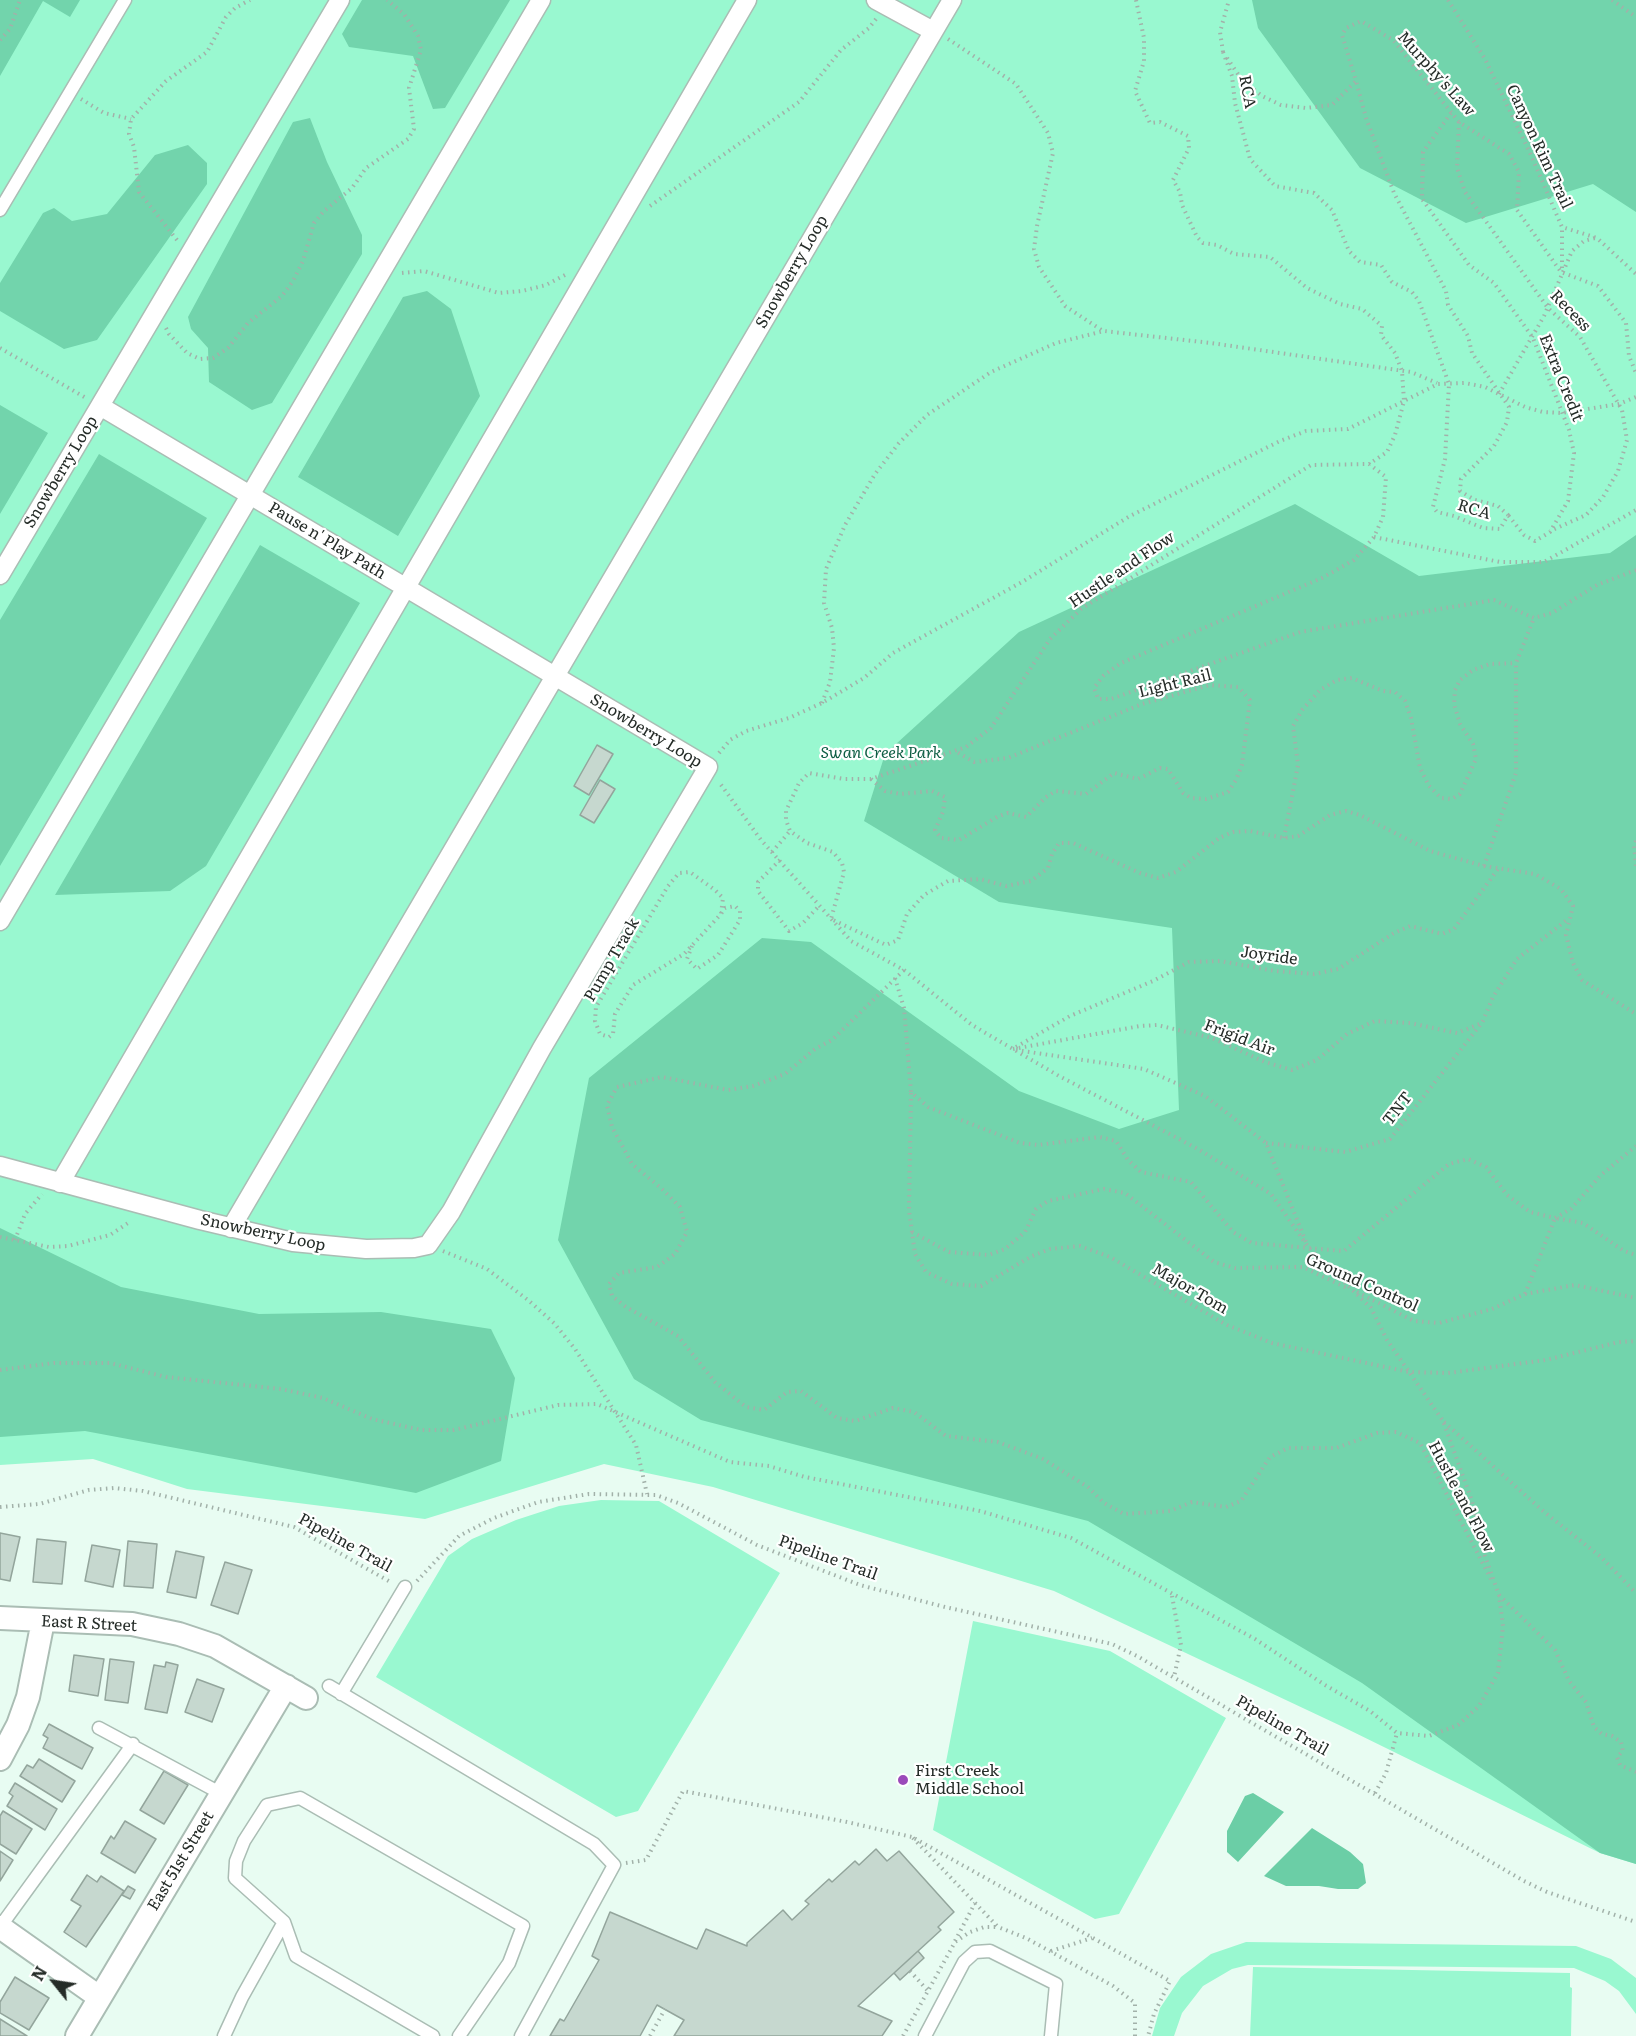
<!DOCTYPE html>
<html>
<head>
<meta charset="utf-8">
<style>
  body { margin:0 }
  #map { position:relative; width:1636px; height:2036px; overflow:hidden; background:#e8fcf2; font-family:Literata,serif }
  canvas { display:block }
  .north { position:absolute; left:24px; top:1952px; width:60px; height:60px; -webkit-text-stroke:4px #fff; paint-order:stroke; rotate:300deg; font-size:16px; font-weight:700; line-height:24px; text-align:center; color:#252c28 }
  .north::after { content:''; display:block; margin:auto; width:21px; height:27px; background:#252c28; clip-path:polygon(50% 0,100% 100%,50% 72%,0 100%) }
</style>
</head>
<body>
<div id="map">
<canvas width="1636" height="2036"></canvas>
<div class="north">N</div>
</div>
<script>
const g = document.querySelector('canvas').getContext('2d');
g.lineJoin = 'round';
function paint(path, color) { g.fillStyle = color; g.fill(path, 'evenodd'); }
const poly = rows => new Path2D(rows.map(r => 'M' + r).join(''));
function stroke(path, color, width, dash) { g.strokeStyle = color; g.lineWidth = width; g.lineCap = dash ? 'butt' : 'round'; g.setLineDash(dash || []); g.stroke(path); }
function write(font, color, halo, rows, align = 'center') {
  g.font = font + ' Literata,serif'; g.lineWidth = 4.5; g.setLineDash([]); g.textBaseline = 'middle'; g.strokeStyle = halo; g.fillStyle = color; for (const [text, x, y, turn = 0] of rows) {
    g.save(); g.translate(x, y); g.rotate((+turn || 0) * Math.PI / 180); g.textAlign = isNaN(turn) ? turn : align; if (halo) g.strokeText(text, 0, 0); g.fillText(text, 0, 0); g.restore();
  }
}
paint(poly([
  [0,0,1636,0,1636,1864,1600,1853,1339,1725,1054,1591,713,1487,604,1464,425,1519,187,1489,93,1459,0,1465],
  [601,1500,659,1501,780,1573,638,1811,616,1817,376,1677,448,1556,472,1539,516,1520,559,1506],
  [973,1621,1110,1651,1226,1718,1119,1914,1095,1919,933,1830],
  [1246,1942,1576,1946,1611,1959,1636,1978,1636,2014,1619,1991,1605,1981,1574,1968,1248,1965,1232,1969,1203,1986,1182,2013,1174,2036,1152,2036,1160,2008,1181,1977,1211,1954],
  [1253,1967,1570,1973,1570,1987,1572,1988,1571,2036,1250,2036]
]), '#99f8d0');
paint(poly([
  [0,0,80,0,70,17,43,1,0,76],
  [362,0,510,0,445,108,433,109,413,56,349,47,342,34],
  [1252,0,1636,0,1636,212,1593,184,1466,223,1360,168,1258,28],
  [310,118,327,162,362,235,362,254,272,403,252,410,209,382,208,348,191,329,188,317,293,122],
  [188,145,207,163,207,184,97,340,64,349,0,311,0,283,43,213,54,208,72,221,107,214,155,155],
  [427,291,451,309,480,396,398,536,298,477,403,297],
  [0,405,48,433,0,514],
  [99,454,207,518,0,866,0,620],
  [1295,504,1419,576,1610,553,1636,535,1636,1864,1600,1853,1362,1683,1088,1521,701,1420,634,1379,558,1240,589,1078,762,938,811,942,1019,1091,1119,1129,1179,1110,1172,928,999,902,864,821,885,754,1019,632],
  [260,545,360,603,206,866,170,891,55,895],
  [0,1228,121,1287,259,1314,381,1312,491,1329,515,1378,501,1461,416,1493,85,1431,0,1437]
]), '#72d4ac');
paint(poly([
  [1253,1793,1284,1812,1238,1862,1227,1852,1227,1831,1245,1796],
  [1312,1828,1350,1852,1363,1864,1366,1883,1358,1889,1338,1889,1319,1886,1286,1886,1264,1876]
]), '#6bcea6');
const building = poly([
  [597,745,613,754,589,795,574,786,597,745],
  [600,780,615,789,594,823,580,815,600,780],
  [0,1533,20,1537,10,1581,0,1579,0,1533],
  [37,1539,66,1542,62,1584,33,1582,37,1539],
  [128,1541,157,1544,153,1588,124,1586,128,1541],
  [92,1545,120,1550,113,1587,85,1581,92,1545],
  [176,1551,204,1557,196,1598,167,1592,176,1551],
  [225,1562,252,1570,238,1614,211,1605,225,1562],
  [74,1655,104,1659,98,1696,69,1691,74,1655],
  [110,1659,134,1662,128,1703,105,1700,110,1659],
  [166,1662,178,1665,167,1713,145,1709,154,1665,165,1667,166,1662],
  [197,1679,224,1689,212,1722,185,1712,197,1679],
  [49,1724,93,1748,82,1769,43,1748,48,1738,43,1735,49,1724],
  [39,1759,75,1781,62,1802,20,1776,27,1765,33,1768,39,1759],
  [164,1771,188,1785,164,1824,140,1810,164,1771],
  [15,1783,57,1809,45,1830,7,1806,13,1796,9,1793,15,1783],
  [3,1811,32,1829,16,1854,0,1844,0,1816,3,1811],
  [125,1821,156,1839,135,1873,101,1853,111,1836,114,1839,125,1821],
  [876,1849,887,1861,899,1851,954,1912,938,1927,941,1930,858,2006,892,2021,882,2036,674,2036,684,2020,657,2005,640,2036,550,2036,560,2019,564,2021,599,1960,592,1956,610,1912,697,1949,706,1929,747,1946,747,1943,783,1910,792,1920,809,1904,805,1901,829,1879,832,1882,855,1861,859,1865,876,1849],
  [0,1851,13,1860,0,1881,0,1851],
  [87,1875,97,1882,101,1876,124,1891,86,1947,64,1932,81,1906,71,1900,87,1875],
  [128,1886,135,1890,130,1899,122,1895,128,1886],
  [918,1951,924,1958,900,1980,894,1973,918,1951],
  [15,1977,49,1998,29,2030,0,2013,0,2002,15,1977],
  [0,2019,27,2036,0,2036,0,2019]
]);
paint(building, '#c6d8cf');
stroke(building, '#93a59c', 1.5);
const service = poly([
  [0,210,125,0],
  [329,1686,594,1844,614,1865,521,2036],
  [341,1694,405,1587],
  [99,1728,222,1794],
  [0,1927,133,1744],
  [224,2036,242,1997,284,1922],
  [433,2036,296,1956,284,1922,235,1878,236,1861,244,1841,267,1805,300,1798,523,1926,509,1963,459,2036],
  [925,2036,964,1962,975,1952,990,1951,1056,1984,1051,2036]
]);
const pedestrian = poly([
  [876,0,933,31],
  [0,575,340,0],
  [0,921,541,0],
  [0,1166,200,1220,293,1242,366,1249,414,1248,428,1245,451,1212,542,1048,708,767,100,406],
  [60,1183,747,0],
  [231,1228,952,0]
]);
const minor = poly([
  [0,1618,132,1624,179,1634,215,1646,306,1698],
  [0,1759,18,1725,28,1697,43,1621],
  [0,1927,99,1997],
  [77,2036,286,1686]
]);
stroke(service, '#aabdb4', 15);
stroke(pedestrian, '#aabdb4', 21);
stroke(minor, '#aabdb4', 26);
stroke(poly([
  [1136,0,1144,38,1144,61,1135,91,1150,123,1160,122,1188,136,1189,148,1173,180,1180,192,1182,205,1197,237,1203,243,1217,245,1234,254,1270,257,1307,288,1340,304,1362,309,1382,326,1381,335,1395,353,1402,371,1404,401,1395,435,1387,452,1369,464],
  [1448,0,1485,59,1530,153,1562,227,1597,238,1636,274],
  [1612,0,1636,17],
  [948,39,1016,84,1048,133,1053,153,1037,226,1034,249,1039,267,1065,306,1103,331],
  [0,40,10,29,20,0],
  [1223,52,1232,76,1235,103,1250,159,1275,186,1314,193,1332,210,1349,251,1360,262,1381,265,1392,282,1412,292,1419,301,1449,384,1445,459,1433,507,1437,512,1454,516,1483,528,1500,529,1508,515,1498,506,1475,500,1460,491,1461,479,1494,446,1507,422,1509,407,1472,353,1468,336,1448,305,1446,291,1394,193,1366,118,1356,81],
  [1223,52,1220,32,1229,0],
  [1227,58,1242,80,1262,96,1281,105,1306,108,1332,105,1356,81,1342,35,1346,28,1361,21,1393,40,1459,122,1509,154,1519,172,1517,210,1561,272,1598,286,1626,323,1629,356,1636,373],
  [81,99,104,113,131,119],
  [1451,113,1423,152,1422,199,1469,265,1494,283,1533,338,1569,430,1574,453,1568,501,1550,532,1535,541,1524,535,1508,515],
  [1459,122,1457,168,1465,192,1548,308,1580,337,1622,410,1627,440,1618,471,1603,497,1586,515,1550,531],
  [650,206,799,102,841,50,869,28,876,19],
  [177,240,139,192,134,147,129,134,131,119,166,81,207,52,226,17,235,8,250,0],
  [1562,268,1562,227],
  [402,273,424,271,499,293,522,291,546,285,565,275],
  [166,328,169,334,187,353,200,359,213,358,228,348,248,323,282,296,293,281,303,261,314,223,324,211,352,188,366,168,408,139,414,129,409,88,421,50,418,36,404,14,387,0],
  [0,348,86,398],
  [1499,394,1544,316,1572,251,1584,241,1595,238],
  [1374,537,1500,562,1544,562,1636,510],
  [1636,570,1597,585,1552,613,1534,618,1494,600,1300,632,1111,699,1098,699,1094,688,1103,676,1121,663,1322,578,1354,560,1374,537,1383,517,1386,477,1369,464,1311,465,1081,609,1050,639,991,728,966,747,871,779,844,779,809,773,799,783,786,811,786,820,790,831,807,843,833,852,842,863,844,872,831,919,886,945,898,940,907,914,924,895,948,881,980,879,1006,886,1031,881,1048,868,1052,854,1059,843,1073,843,1140,873,1158,878,1176,872,1219,838,1233,832,1250,831,1284,838,1298,836,1330,815,1346,811,1360,815,1430,851,1484,866,1535,874,1561,889,1573,906,1566,935,1573,963,1582,980,1636,1014],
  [822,703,830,682,834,648,832,628,824,603,826,569,845,525,875,474,899,443,927,415,991,372,1056,343,1104,331,1211,343,1411,372,1437,383],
  [719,753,730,740,746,731,789,718,822,703,864,678,893,653,1022,582,1130,516,1280,441,1306,431,1348,429,1438,384,1465,383,1485,387,1525,407,1543,412,1562,413,1619,404,1636,397],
  [871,779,885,791,900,794,932,791,945,797,943,812,935,830,941,838,959,840,997,817,1008,813,1026,817,1046,797,1056,791,1086,794,1114,773,1138,779,1160,768,1168,769,1183,793,1191,798,1206,799,1228,792,1236,780,1242,765,1250,700,1238,687,1210,685,1142,704,1008,758,974,762,955,751],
  [1284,838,1298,765,1293,726,1302,710,1320,690,1337,680,1352,678,1383,691,1395,692,1405,701,1411,718,1420,768,1429,786,1441,798,1452,799,1460,794,1476,759,1473,744,1460,724,1454,704,1455,690,1460,680,1473,670,1490,664,1516,663],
  [1636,841,1634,845,1636,866],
  [772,852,790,831],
  [780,860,758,882,758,891,789,931,803,923,819,906],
  [1484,866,1516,773,1516,663,1534,618],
  [692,946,687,959,697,969,718,955,740,920,740,911,735,906,725,908,721,914,684,954,633,985,615,1014,613,1034,609,1037,600,1034,595,1021,596,1007,668,886,679,873,690,872,715,890,723,898,721,914],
  [904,970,832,1040,815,1049,785,1074,753,1086,728,1090,662,1077,617,1087,607,1105,612,1127,632,1164,661,1188,680,1207,687,1232,675,1254,657,1267,619,1273,609,1284,612,1296,626,1307,678,1336,715,1382,746,1407,764,1410,787,1392,801,1391,837,1418,855,1421,893,1408,914,1412,946,1436,998,1442,1043,1459,1088,1487,1104,1503,1124,1514,1170,1511,1192,1502,1226,1507,1241,1501,1270,1457,1288,1448,1336,1448,1377,1433,1396,1432,1420,1443,1493,1583],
  [895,978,904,1008,911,1092,928,1107,1020,1143,1038,1145,1100,1137,1116,1141,1128,1160,1141,1172,1191,1182,1233,1232,1252,1243,1344,1251,1449,1164,1468,1159,1486,1167,1507,1195,1530,1212,1555,1218,1571,1209,1601,1175,1636,1146],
  [1016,1047,1070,1016,1153,981,1189,962,1220,961,1275,971,1314,974,1338,969,1394,933,1410,926,1442,934,1454,929,1498,869],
  [1013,1049,1140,1026,1157,1025,1212,1038,1265,1062,1292,1070,1317,1060,1347,1034,1375,1021,1410,1023,1457,1033,1482,1023,1493,997,1517,959,1568,919],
  [1016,1050,1144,1069,1205,1096,1266,1143,1306,1242],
  [911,1093,909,1210,915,1254,926,1272,952,1284,981,1286,1032,1256,1050,1249,1080,1246,1110,1257,1227,1325,1272,1343,1409,1372,1448,1373,1546,1360,1619,1342,1636,1341],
  [1266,1143,1345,1152,1390,1139,1481,1024],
  [912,1232,949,1252,988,1255,1005,1249,1025,1232,1036,1209,1048,1201,1104,1189,1125,1193,1214,1262,1235,1268,1303,1267,1347,1288],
  [0,1237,49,1247,68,1246,110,1235,131,1221],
  [15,1240,25,1214,42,1194],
  [443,1251,487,1269,528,1300,554,1323,575,1349,636,1445,647,1494],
  [1357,1292,1414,1321,1439,1323,1492,1309,1525,1294,1575,1285,1636,1298],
  [1525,1294,1555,1218,1583,1223,1624,1251,1636,1255],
  [0,1370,54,1363,110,1363,166,1377,281,1389,323,1398,372,1419,421,1430,454,1430,558,1405,597,1404,730,1462,769,1466,805,1477,980,1511,1071,1538,1255,1639,1325,1685,1370,1711,1397,1733,1429,1736,1458,1725,1479,1706,1498,1673,1503,1626,1499,1595,1485,1556,1472,1501,1443,1421,1387,1340,1371,1308,1309,1248,1271,1194,1198,1149,1059,1076,972,1025,904,970,851,941,761,840,719,782],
  [1444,1422,1543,1511,1601,1557,1636,1593],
  [0,1507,39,1504,89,1490,114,1488,143,1491,294,1527,392,1583],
  [417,1581,459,1536,494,1518,538,1502,589,1494,656,1495,678,1503,757,1545,860,1585,945,1607,1112,1644,1137,1656,1524,1881,1547,1892,1636,1922],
  [1499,1595,1555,1650,1569,1681,1586,1702,1594,1727,1602,1734,1612,1736,1621,1742,1623,1751,1617,1757,1620,1765,1636,1772],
  [1172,1596,1181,1645,1174,1677],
  [1375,1793,1386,1773,1397,1733],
  [626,1863,646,1860,683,1791,847,1822,912,1837],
  [955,1941,975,1903],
  [1051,1951,1092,1938],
  [910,1971,928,1991],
  [650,2036,665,2009],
  [903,2036,955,1942,970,1932,984,1927,997,1927],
  [1135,2036,1135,2003,1113,1986,1026,1938,998,1927,912,1837,1170,1981,1154,2014,1148,2036]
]), '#a2b1a9', 4, [1.5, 4.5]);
stroke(service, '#fff', 12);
stroke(pedestrian, '#fff', 18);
stroke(minor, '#fff', 22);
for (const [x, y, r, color] of [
  [903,1780,6,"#9b4aba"]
]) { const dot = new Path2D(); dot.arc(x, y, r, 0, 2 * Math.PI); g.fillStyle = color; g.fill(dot); stroke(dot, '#fff', 2); }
write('16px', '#252c28', '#fff', [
  ["Murphy's Law",1436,74,48],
  ["RCA",1247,92,79],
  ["Canyon Rim Trail",1539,147,65],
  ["Snowberry Loop",792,272,-60],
  ["Recess",1570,311,46],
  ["Extra Credit",1561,378,68],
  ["Snowberry Loop",61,472,-59],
  ["RCA",1474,510,17],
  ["Pause n' Play Path",327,541,31],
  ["Hustle and Flow",1122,570,-34],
  ["Light Rail",1175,684,-14],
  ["Snowberry Loop",646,731,31],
  ["Joyride",1269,956,8],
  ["Pump Track",612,960,-60],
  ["Frigid Air",1239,1038,21],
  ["TNT",1398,1109,-52],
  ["Snowberry Loop",263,1233,12],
  ["Ground Control",1362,1283,24],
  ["Major Tom",1190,1289,30],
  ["Hustle and Flow",1461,1497,62],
  ["Pipeline Trail",345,1543,29],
  ["Pipeline Trail",828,1558,20],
  ["East R Street",89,1624,3],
  ["Pipeline Trail",1282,1726,30],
  ["East 51st Street",181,1861,-59]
]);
write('italic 16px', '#0e5e44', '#fff', [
  ["Swan Creek Park",881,753]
]);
write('16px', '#252c28', '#fff', [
  ["First Creek",915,1771],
  ["Middle School",915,1789]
], 'left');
</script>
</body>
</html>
